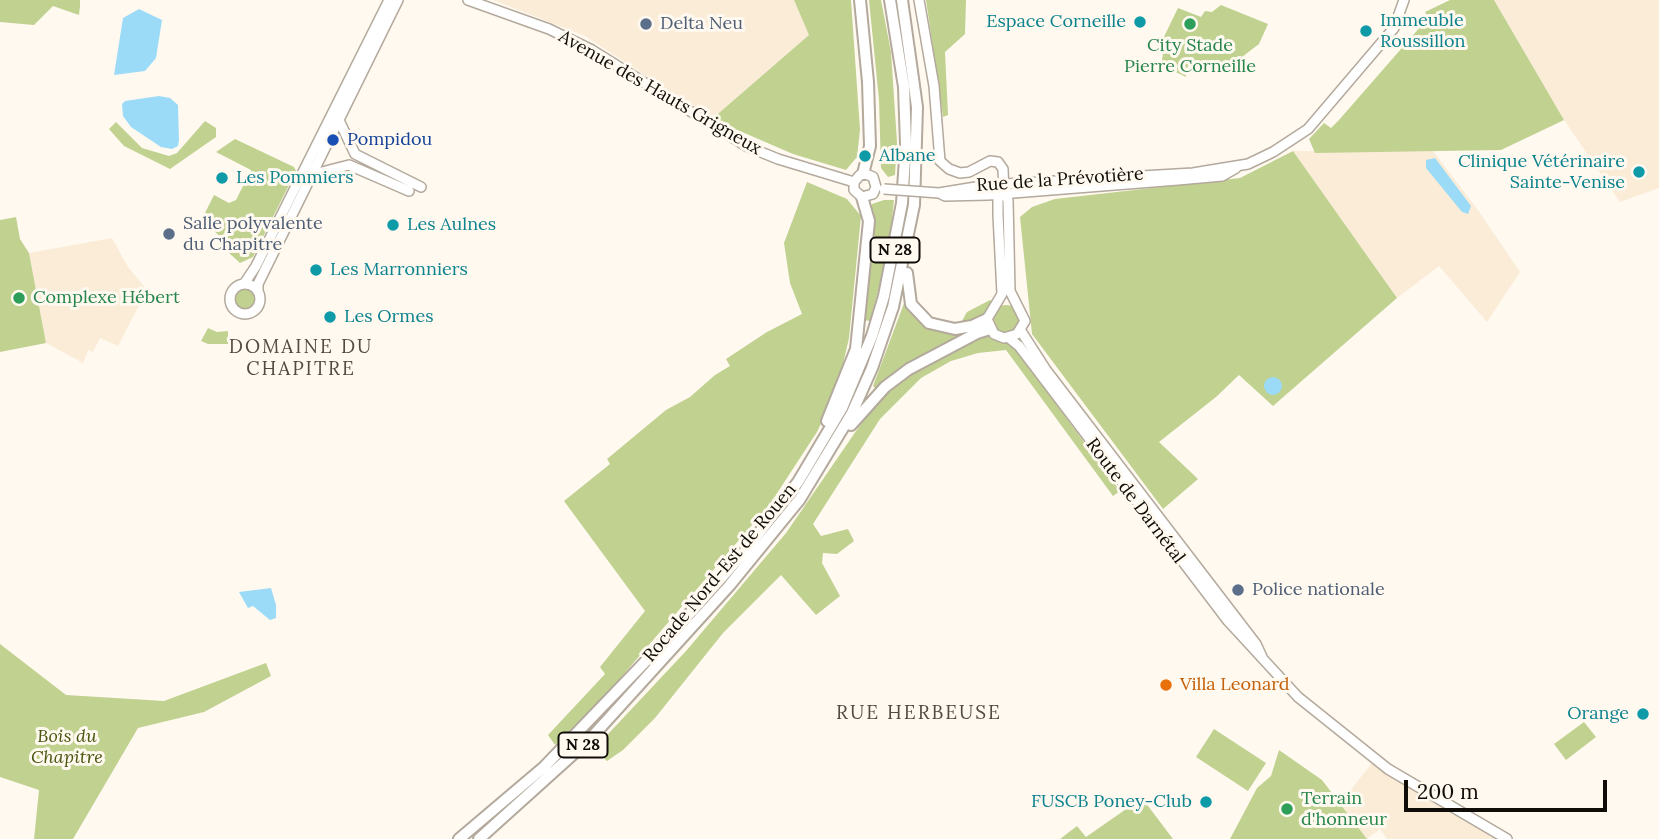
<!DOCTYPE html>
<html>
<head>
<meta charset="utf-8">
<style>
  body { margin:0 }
  #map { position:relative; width:1659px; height:839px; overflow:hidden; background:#fff9f0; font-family:Lora,serif }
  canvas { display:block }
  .scale { position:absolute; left:1404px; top:780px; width:203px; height:32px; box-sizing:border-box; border:4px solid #100d08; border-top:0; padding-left:9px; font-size:21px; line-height:24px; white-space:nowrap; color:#100d08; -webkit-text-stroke:5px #fff9f0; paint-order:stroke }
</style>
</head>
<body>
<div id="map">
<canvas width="1659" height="839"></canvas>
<div class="scale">200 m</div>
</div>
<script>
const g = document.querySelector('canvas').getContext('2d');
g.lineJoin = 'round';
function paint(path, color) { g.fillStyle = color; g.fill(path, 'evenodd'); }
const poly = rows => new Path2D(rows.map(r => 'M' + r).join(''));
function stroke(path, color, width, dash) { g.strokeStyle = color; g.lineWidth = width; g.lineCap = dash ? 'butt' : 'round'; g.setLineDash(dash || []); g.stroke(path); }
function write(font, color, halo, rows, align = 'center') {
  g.font = font + ' Lora,serif'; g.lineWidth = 6; g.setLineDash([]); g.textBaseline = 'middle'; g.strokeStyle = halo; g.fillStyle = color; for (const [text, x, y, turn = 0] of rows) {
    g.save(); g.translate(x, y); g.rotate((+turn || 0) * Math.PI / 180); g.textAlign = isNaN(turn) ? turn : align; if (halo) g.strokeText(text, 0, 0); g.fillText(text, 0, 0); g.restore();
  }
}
paint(poly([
  [493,0,794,0,809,35,712,119,585,36],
  [1494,0,1659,0,1659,188,1620,202,1564,120],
  [1293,151,1433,151,1478,210,1520,272,1487,322,1439,266,1397,298],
  [112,238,128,267,147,290,118,346,100,338,93,352,88,350,83,363,46,343,29,253],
  [1373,762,1506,839,1387,839,1380,829,1367,839,1340,803]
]), '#fbecd8');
paint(poly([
  [0,0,80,0,80,6,79,15,53,6,34,25,0,22],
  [794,0,851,0,860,130,857,157,846,170,793,154,712,119,809,35],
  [869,0,881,0,891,52,897,142,895,175,888,177,881,168,879,100],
  [926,0,966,0,965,34,945,52,948,115,943,117],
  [1450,0,1494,0,1564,120,1501,150,1315,153,1309,139,1324,123,1331,128,1339,120,1428,18,1425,12],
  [1221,5,1268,24,1259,44,1221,73,1193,60,1185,70,1186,77,1161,65,1163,54,1157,51,1178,8,1201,17,1205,11,1212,12],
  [205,121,216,128,216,137,170,169,124,146,109,129,116,122,142,148,169,156,177,153],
  [235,139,294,167,296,171,253,257,240,263,229,253,229,245,212,229,199,225,214,195,229,203,236,200,251,170,216,152],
  [1293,151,1397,298,1273,406,1239,375,1216,397,1159,442,1198,479,1163,509,1032,334,1020,217,1032,207,1055,199,1240,178],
  [807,182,847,199,861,216,849,338,837,390,817,432,770,504,605,696,555,745,548,735,605,674,600,667,645,611,564,501,610,464,607,459,666,410,690,397,715,375,730,366,726,359,767,332,802,314,790,283,784,243],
  [884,200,894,200,889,249,870,321,864,320,872,204],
  [16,217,20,239,29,253,46,343,0,352,0,220],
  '233 299a11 11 0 1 1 22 0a11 11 0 1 1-22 0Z',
  [906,298,927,326,943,333,965,331,966,334,877,390,873,386],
  [990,300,992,302,983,317,959,326,967,312],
  '992 319a14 14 0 1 1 28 0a14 14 0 1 1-28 0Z',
  [208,328,217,332,228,331,228,344,208,344,201,341],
  [978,337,993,337,1012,344,1120,491,1113,496,1006,350,978,353,951,361,921,378,880,419,813,524,821,536,848,529,854,541,837,554,823,553,822,563,840,596,816,615,781,575,723,633,655,718,623,750,607,761,594,749,686,651,786,533,876,402,900,380],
  [0,644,66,695,164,701,266,663,271,676,204,712,138,728,73,839,34,839,39,790,0,777],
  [1584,722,1596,737,1566,760,1554,744],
  [1214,729,1266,763,1248,791,1196,757],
  [1279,750,1322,780,1367,839,1230,839,1257,788,1271,776],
  [1142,798,1173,839,1060,839,1077,826,1086,837]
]), '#c0d190');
paint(poly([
  [139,9,162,20,156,58,145,71,114,75,123,18],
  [159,96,170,98,178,105,179,140,178,146,172,149,161,147,131,127,123,116,122,104,125,101],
  [1435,158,1471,206,1468,214,1462,212,1426,168,1426,160],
  '1264 386a9 9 0 1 1 18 0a9 9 0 1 1-18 0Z',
  [271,588,276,605,276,618,270,620,253,606,248,608,239,592]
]), '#9bdbf7');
const secondary = poly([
  [468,0,549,29,592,50,746,146,778,159,854,182],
  [919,0,934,86,940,161,949,169,960,173,969,172,990,161,998,162,1003,169,1004,193,1008,200,1010,291,1025,321,1017,334,1004,338,994,334,987,319,1002,294,998,215,998,198,1004,193],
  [337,116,355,154,421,187],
  [311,170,318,173,349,165,409,191],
  [854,182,854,190,862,197,873,194,876,187],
  [854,182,860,175,866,174,873,177,876,187],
  [939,193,988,185,1193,173,1248,164,1273,152,1308,129,1394,28,1404,0],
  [939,193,945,196,988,195,1178,180,1222,176,1236,168],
  '230 299a15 15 0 1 1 30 0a15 15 0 1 1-30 0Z',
  [244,284,256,266,389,0],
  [258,291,258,284,398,0],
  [1021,331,1046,370,1256,644,1262,657],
  [1009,338,1019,346,1228,621,1298,697,1388,769,1507,839]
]);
const highway = poly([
  [860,0,868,82,870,146,863,174],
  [907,273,911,304,929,323,955,329,972,326,987,319],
  [827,421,856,349,869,221,862,197],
  [851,425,885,387,909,369,977,333,990,329],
  [459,839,544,767,668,638,746,550,798,482,842,408,872,336,884,296,902,203,906,144,904,87,890,0],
  [479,839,591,738,729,586,800,499,852,413,872,368,893,307,914,205,917,107,902,0]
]);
stroke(secondary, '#b3a99c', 12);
stroke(highway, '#b3a99c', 14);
stroke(secondary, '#fff', 9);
stroke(highway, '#fff', 10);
const secondaryBridge = poly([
  [884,189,939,193]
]);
stroke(secondaryBridge, '#b3a99c', 12, []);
stroke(secondaryBridge, '#fff', 9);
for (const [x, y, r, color] of [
  [1140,22,7,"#0f9aa8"],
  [646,24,7,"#5c6f8a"],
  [1190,24,7,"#2e9e5b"],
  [1366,31,7,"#0f9aa8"],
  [333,140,7,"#1a4fb4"],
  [865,156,7,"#0f9aa8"],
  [1639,172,7,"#0f9aa8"],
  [222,178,7,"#0f9aa8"],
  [393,225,7,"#0f9aa8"],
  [169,234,7,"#5c6f8a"],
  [316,270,7,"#0f9aa8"],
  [19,298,7,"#2e9e5b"],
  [330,317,7,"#0f9aa8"],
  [1238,590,7,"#5c6f8a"],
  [1166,685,7,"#e8710a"],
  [1643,714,7,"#0f9aa8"],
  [1206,802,7,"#0f9aa8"],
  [1287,809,7,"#2e9e5b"]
]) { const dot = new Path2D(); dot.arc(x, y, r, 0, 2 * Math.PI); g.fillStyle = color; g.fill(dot); stroke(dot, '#fff9f0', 2.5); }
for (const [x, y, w] of [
  [895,250,49],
  [583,745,49]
]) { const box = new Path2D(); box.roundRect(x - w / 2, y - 12.5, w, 25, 5); g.fillStyle = '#fff9f0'; g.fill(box); stroke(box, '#100d08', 2); }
write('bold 16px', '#100d08', null, [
  ["N 28",895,250],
  ["N 28",583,745]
]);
write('18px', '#0d838f', '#fff9f0', [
  ["Immeuble",1380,21],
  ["Roussillon",1380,42],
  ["Espace Corneille",1126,22,"right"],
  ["Albane",879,156],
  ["Clinique Vétérinaire",1625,162,"right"],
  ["Sainte-Venise",1625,183,"right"],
  ["Les Pommiers",236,178],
  ["Les Aulnes",407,225],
  ["Les Marronniers",330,270],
  ["Les Ormes",344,317],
  ["Orange",1629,714,"right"],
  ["FUSCB Poney-Club",1192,802,"right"]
], 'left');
write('18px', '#4e5e75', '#fff9f0', [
  ["Delta Neu",660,24],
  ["Salle polyvalente",183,224],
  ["du Chapitre",183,245],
  ["Police nationale",1252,590]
], 'left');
write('18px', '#27864d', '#fff9f0', [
  ["City Stade",1190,46,"center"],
  ["Pierre Corneille",1190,67,"center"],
  ["Complexe Hébert",33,298],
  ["Terrain",1301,799],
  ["d'honneur",1301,820]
], 'left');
write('18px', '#100d08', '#fff9f0', [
  ["Avenue des Hauts Grigneux",660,93,30],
  ["Rue de la Prévotière",1060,180,-4],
  ["Route de Darnétal",1135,501,53],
  ["Rocade Nord-Est de Rouen",720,573,-50]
]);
write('18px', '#164399', '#fff9f0', [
  ["Pompidou",347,140]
], 'left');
write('18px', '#c56008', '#fff9f0', [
  ["Villa Leonard",1180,685]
], 'left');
write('italic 18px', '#48560f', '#fff9f0', [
  ["Bois du",67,737],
  ["Chapitre",67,758]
]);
g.letterSpacing = '2px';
write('19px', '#544b40', '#fff9f0', [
  ["DOMAINE DU",301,348],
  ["CHAPITRE",301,370],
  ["RUE HERBEUSE",919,714]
]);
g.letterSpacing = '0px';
</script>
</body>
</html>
